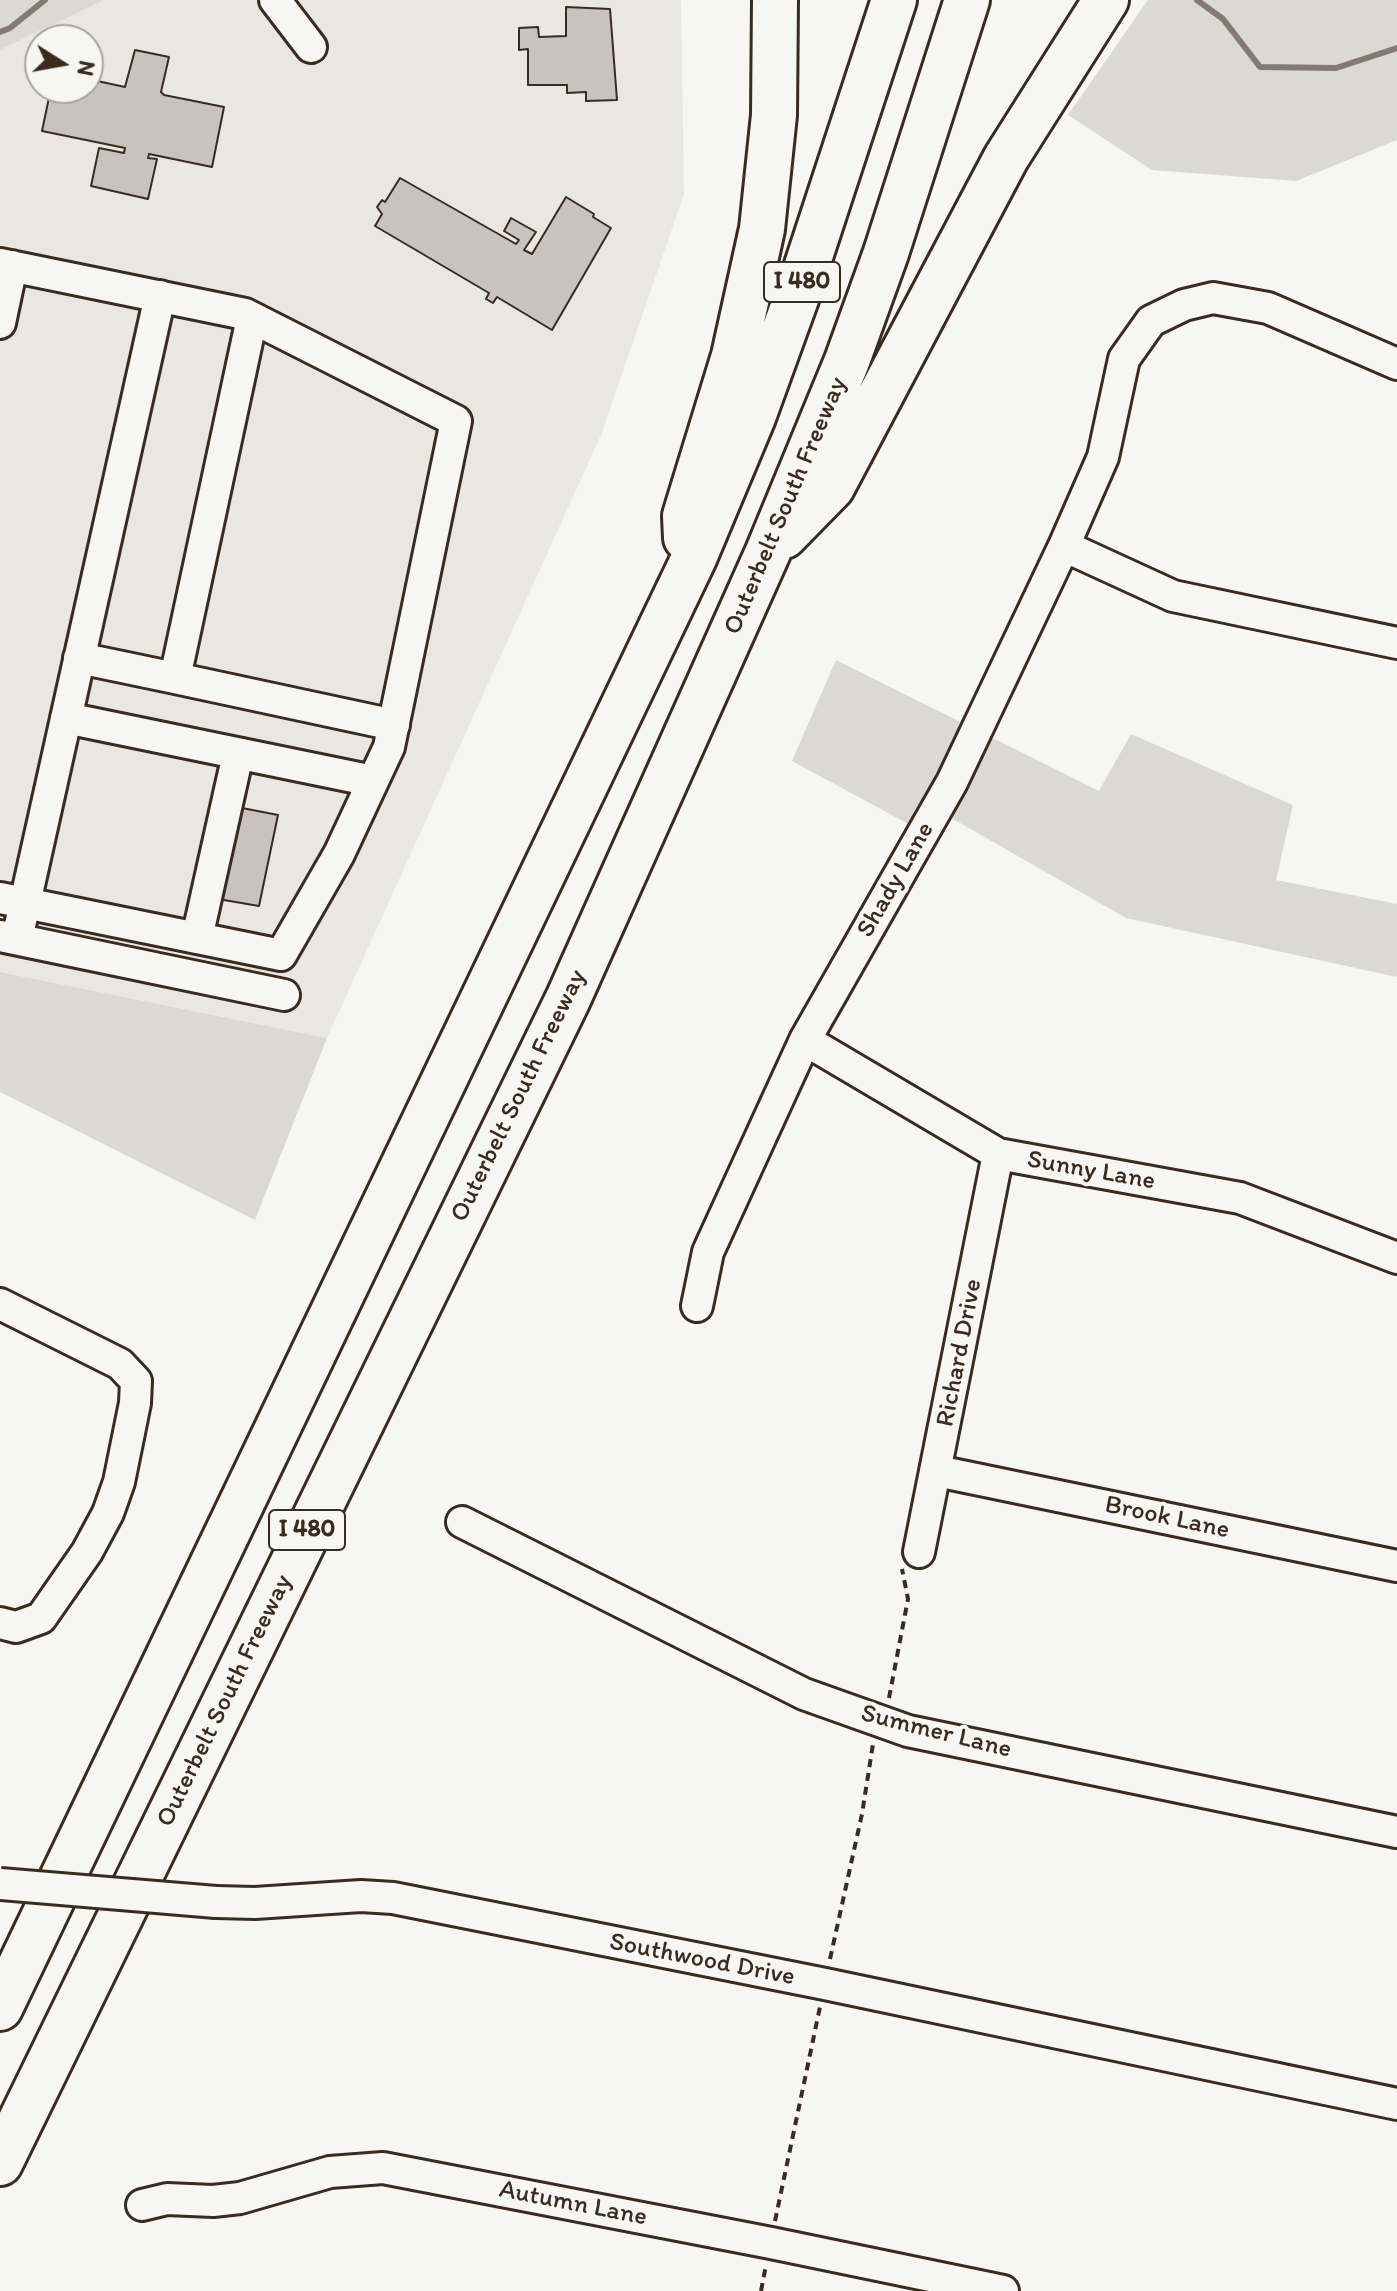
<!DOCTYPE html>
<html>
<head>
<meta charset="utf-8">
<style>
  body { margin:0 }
  #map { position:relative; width:1397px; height:2291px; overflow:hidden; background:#f6f6f2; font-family:Itim,sans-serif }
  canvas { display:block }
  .north { position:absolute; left:24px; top:24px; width:80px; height:80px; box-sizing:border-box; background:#f6f6f2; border:2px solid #aba49d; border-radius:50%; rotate:101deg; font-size:22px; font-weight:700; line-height:32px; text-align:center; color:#3b2a1e }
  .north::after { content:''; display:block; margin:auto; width:28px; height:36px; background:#3b2a1e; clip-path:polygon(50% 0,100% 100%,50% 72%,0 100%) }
</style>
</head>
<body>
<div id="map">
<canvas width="1397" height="2291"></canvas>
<div class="north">N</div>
</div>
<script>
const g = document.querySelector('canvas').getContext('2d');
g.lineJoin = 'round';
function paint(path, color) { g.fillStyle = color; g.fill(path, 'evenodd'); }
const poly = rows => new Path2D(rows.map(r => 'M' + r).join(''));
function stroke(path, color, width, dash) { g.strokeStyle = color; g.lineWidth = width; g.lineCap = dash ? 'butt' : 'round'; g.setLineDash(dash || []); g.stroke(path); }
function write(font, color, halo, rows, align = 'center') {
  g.font = font + ' Itim,sans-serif'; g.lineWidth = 8; g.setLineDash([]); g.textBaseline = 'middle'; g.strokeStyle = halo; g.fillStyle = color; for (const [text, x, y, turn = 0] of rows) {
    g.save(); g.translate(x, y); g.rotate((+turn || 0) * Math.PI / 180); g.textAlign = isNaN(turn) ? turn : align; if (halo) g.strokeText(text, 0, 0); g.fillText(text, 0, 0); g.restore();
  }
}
paint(poly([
  [104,0,681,0,684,194,601,435,327,1038,0,972,0,50],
  [40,40,88,40,88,88,40,88]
]), '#e8e7e2');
paint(poly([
  [0,0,104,0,0,50],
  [1148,0,1397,0,1397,140,1296,181,1152,170,1068,115],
  [836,660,1099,791,1131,734,1293,805,1276,880,1397,904,1397,977,1126,918,927,804,914,827,792,761],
  [0,972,327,1038,255,1220,0,1092]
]), '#dad9d3');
stroke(poly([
  [1197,0,1223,19,1260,67,1336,68,1397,48],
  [0,32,10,28,45,0]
]), '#857a71', 6);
const building = poly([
  [566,7,610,9,617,100,586,101,586,92,567,93,567,85,528,85,528,49,519,50,519,28,538,27,539,37,566,36,566,7],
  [135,50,169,57,161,92,164,95,224,107,212,167,149,154,148,158,157,159,148,199,91,186,99,148,124,153,125,148,42,131,51,88,88,88,88,79,125,87,135,50],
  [400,178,516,244,519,240,504,231,511,218,536,232,524,250,532,254,566,197,594,214,593,217,611,228,552,330,497,297,493,303,486,299,489,293,375,226,382,214,377,207,382,200,385,202,400,178],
  [237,807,278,815,259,906,218,899,237,807]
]);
paint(building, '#c8c3be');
stroke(building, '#3b2a1e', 2);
const minor = poly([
  [275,0,311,47],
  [0,264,245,314,456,421,389,747,339,854,281,955,0,898],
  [252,318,175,678,394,725],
  [0,323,12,266],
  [1064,546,1173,596,1397,643],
  [79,658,175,678],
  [66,718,373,781],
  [0,936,284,995],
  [197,938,238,754],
  [17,939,160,296],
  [805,1040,998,1154,1240,1198,1397,1258],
  [0,1304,120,1364,136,1381,135,1403,119,1482,108,1513,87,1552,41,1618,16,1627,0,1623],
  [697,1306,708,1252,805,1040,952,782,1064,546,1103,457,1124,359,1151,321,1184,305,1213,298,1268,308,1397,364],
  [937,1471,1397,1566],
  [462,1522,804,1694,908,1731,1397,1832],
  [919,1552,998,1154],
  [216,1902,255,1903,361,1896,393,1898,825,1984,1397,2104],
  [142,2205,167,2199,213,2201,240,2198,330,2172,383,2168,771,2243,1003,2291]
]);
const highway = poly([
  [784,536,832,487,1006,158,1106,0],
  [686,538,685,516,734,356,762,229,774,115,775,0],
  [0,2008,694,558,753,417,798,293,894,0],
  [0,2163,568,999,768,552,847,361,886,253,967,0]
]);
stroke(minor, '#3b2a1e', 36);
stroke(highway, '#3b2a1e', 50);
stroke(poly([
  [889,1698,908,1599,902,1569],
  [830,1959,862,1814,873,1744],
  [775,2221,820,2007],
  [761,2291,766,2265]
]), '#3b2a1e', 4, [8, 6]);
stroke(minor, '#f6f6f2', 30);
stroke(highway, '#f6f6f2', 44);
const minorBridge = poly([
  [0,1884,216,1902]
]);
stroke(minorBridge, '#3b2a1e', 36, []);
stroke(minorBridge, '#f6f6f2', 30);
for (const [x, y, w] of [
  [802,282,76],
  [307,1530,76]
]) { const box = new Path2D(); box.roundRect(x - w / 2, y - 20, w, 40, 6); g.fillStyle = '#f6f6f2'; g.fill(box); stroke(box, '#3b2a1e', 2); }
write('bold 24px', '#3b2a1e', null, [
  ["I 480",802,282],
  ["I 480",307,1530]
]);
write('26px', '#3b2a1e', '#f6f6f2', [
  ["Outerbelt South Freeway",786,506,-67],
  ["Shady Lane",896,880,-60],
  ["Outerbelt South Freeway",519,1096,-64],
  ["Sunny Lane",1091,1171,10],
  ["Richard Drive",960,1353,-79],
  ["Brook Lane",1167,1518,12],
  ["Outerbelt South Freeway",225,1701,-64],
  ["Summer Lane",936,1732,14],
  ["Southwood Drive",702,1960,11],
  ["Autumn Lane",573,2204,11]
]);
</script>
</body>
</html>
